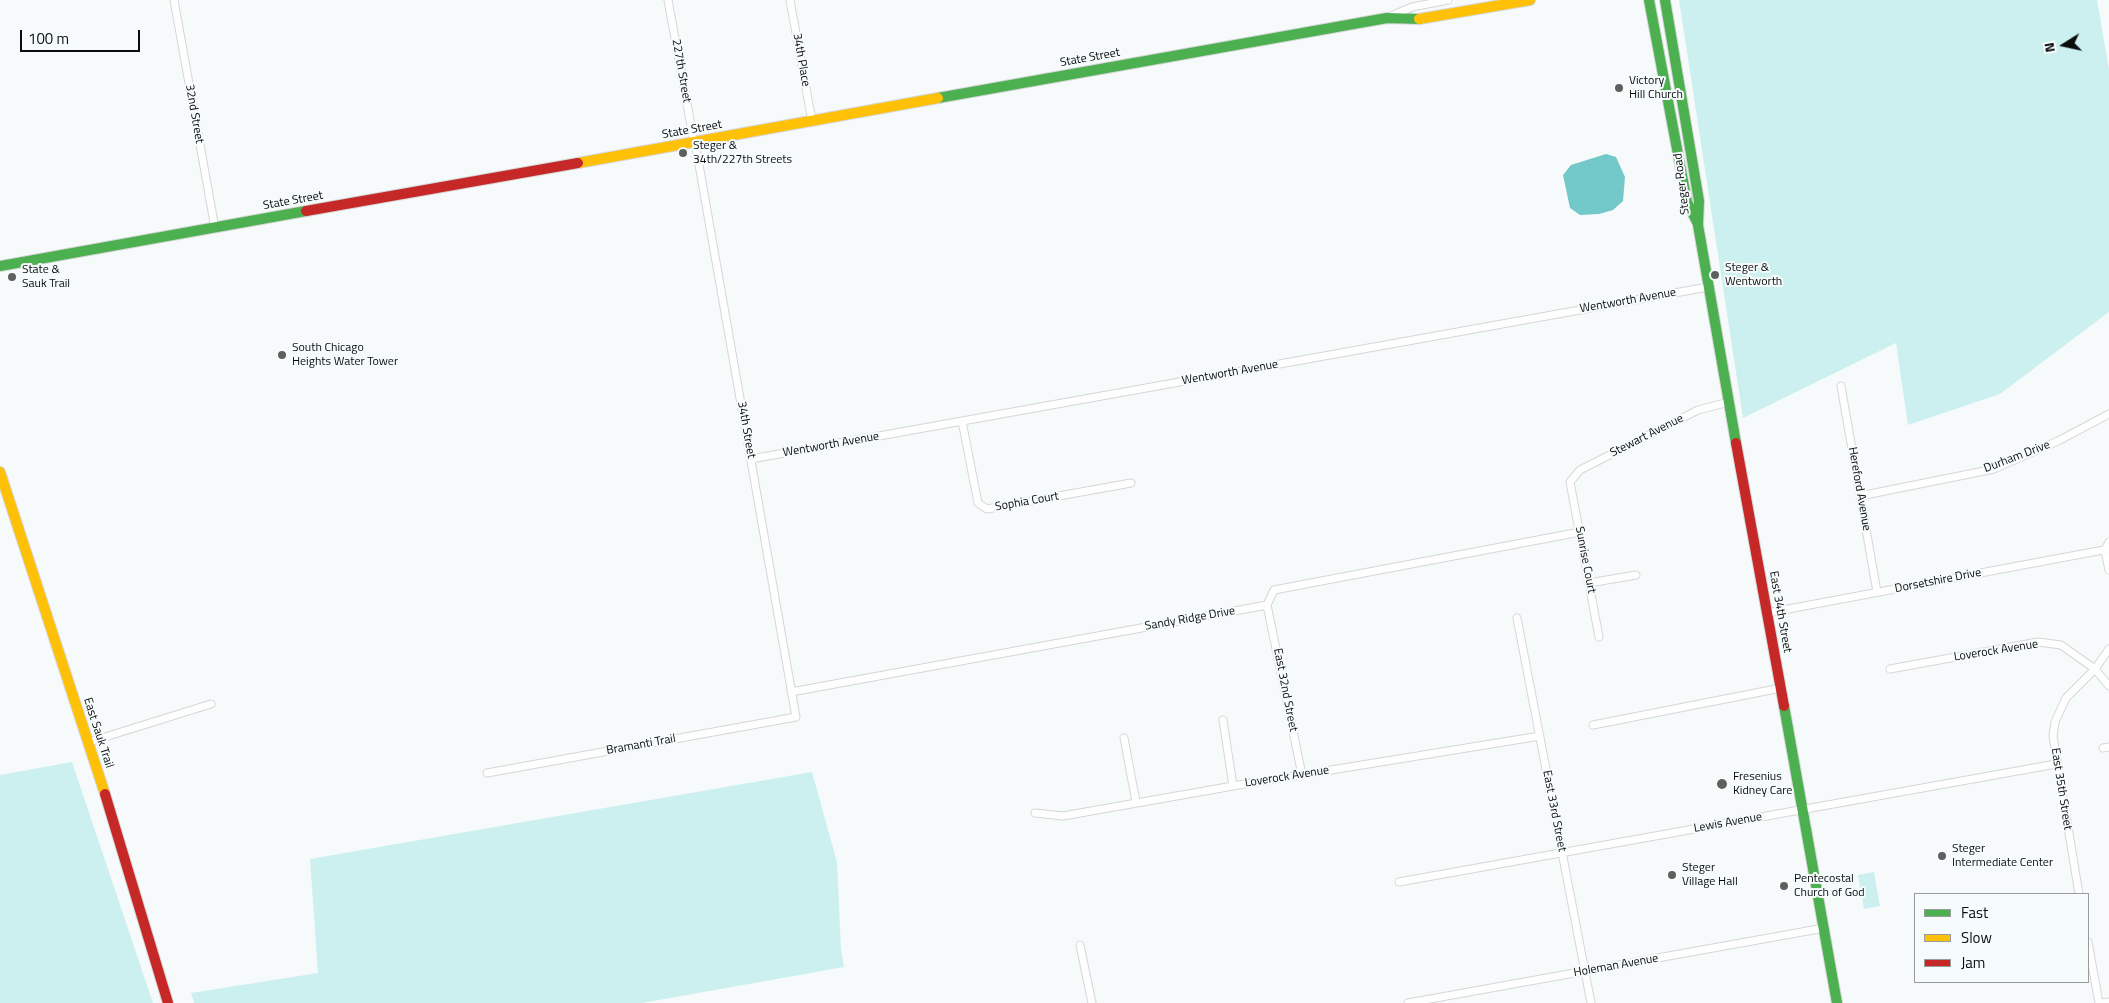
<!DOCTYPE html>
<html>
<head>
<meta charset="utf-8">
<style>
  body { margin:0 }
  #map { position:relative; width:2109px; height:1003px; overflow:hidden; background:#f7fafa; font-family:"Titillium Web",sans-serif }
  canvas { display:block }
  .legend { position:absolute; left:1914px; top:893px; width:175px; height:90px; box-sizing:border-box; background:#f6fbfb; border:1px solid #989c9c; margin:0; padding:6px 9px; list-style:none; font-size:15px; color:#0b0d0d }
  .legend li { display:flex; align-items:center; gap:10px; height:25px }
  .legend b { width:25px; border:1px solid #989c9c }
  .north { position:absolute; left:2039px; top:20px; width:50px; height:50px; -webkit-text-stroke:4px #f6fbfb; paint-order:stroke; rotate:260deg; font-size:14px; font-weight:700; line-height:20px; text-align:center; color:#0b0d0d }
  .north::after { content:''; display:block; margin:auto; width:18px; height:22px; background:#0b0d0d; clip-path:polygon(50% 0,100% 100%,50% 72%,0 100%) }
  .scale { position:absolute; left:20px; top:30px; width:120px; height:22px; box-sizing:border-box; border:2px solid #0b0d0d; border-top:0; padding-left:6px; font-size:15px; line-height:18px; white-space:nowrap; color:#0b0d0d; -webkit-text-stroke:4px #f6fbfb; paint-order:stroke }
</style>
</head>
<body>
<div id="map">
<canvas width="2109" height="1003"></canvas>
<ul class="legend">
<li><b style="height:6px;background:#4caf50"></b>Fast</li>
<li><b style="height:6px;background:#ffc107"></b>Slow</li>
<li><b style="height:6px;background:#c62828"></b>Jam</li>
</ul>
<div class="north">N</div>
<div class="scale">100 m</div>
</div>
<script>
const g = document.querySelector('canvas').getContext('2d');
g.lineJoin = 'round';
function paint(path, color) { g.fillStyle = color; g.fill(path, 'evenodd'); }
const poly = rows => new Path2D(rows.map(r => 'M' + r).join(''));
function stroke(path, color, width, dash) { g.strokeStyle = color; g.lineWidth = width; g.lineCap = dash ? 'butt' : 'round'; g.setLineDash(dash || []); g.stroke(path); }
function write(font, color, halo, rows, align = 'center') {
  g.font = font + ' "Titillium Web",sans-serif'; g.lineWidth = 4; g.setLineDash([]); g.textBaseline = 'middle'; g.strokeStyle = halo; g.fillStyle = color; for (const [text, x, y, turn = 0] of rows) {
    g.save(); g.translate(x, y); g.rotate((+turn || 0) * Math.PI / 180); g.textAlign = isNaN(turn) ? turn : align; if (halo) g.strokeText(text, 0, 0); g.fillText(text, 0, 0); g.restore();
  }
}
paint(poly([
  [1679,0,2097,0,2109,69,2109,312,2000,394,1908,425,1896,343,1743,418],
  [72,762,153,1003,0,1003,0,775],
  [812,772,837,862,841,949,844,967,642,1003,194,1003,191,993,318,973,310,859],
  [1874,872,1880,906,1864,909,1858,875]
]), '#ccf0f0');
paint(poly([
  [1606,154,1616,157,1625,177,1623,201,1613,210,1599,214,1580,215,1570,208,1563,175,1571,165]
]), '#73c8c9');
const street = poly([
  [174,0,215,228],
  [668,0,694,142],
  [790,0,812,121],
  [1391,16,1412,7,1448,0],
  [1841,386,1877,592],
  [962,421,978,503,987,509,1131,483],
  [751,459,1708,287],
  [1860,496,1994,469,2058,441,2109,414],
  [2109,542,2105,550,2109,570],
  [1589,583,1636,575],
  [1267,605,1302,775],
  [1767,613,2109,549],
  [1517,618,1591,1003],
  [1599,637,1570,482,1580,470,1698,410,1729,402],
  [1890,669,2038,642,2061,645,2095,669,2109,686],
  [791,692,1267,605,1274,590,1580,532],
  [1223,720,1233,786],
  [1593,725,1781,688],
  [1124,738,1136,802],
  [89,742,211,704],
  [2103,748,2109,747],
  [487,773,796,717,695,142],
  [1035,813,1063,816,1233,786,1540,736],
  [1399,882,2056,764],
  [2079,894,2053,736,2055,722,2066,698,2095,669,2109,649],
  [2088,942,2099,1003],
  [1080,945,1092,1003],
  [1408,1003,1824,928],
  [2101,1003,2109,1002]
]);
const fast = poly([
  [1649,0,1687,202,1697,222],
  [1665,0,1699,201,1698,225,1736,443],
  [938,98,1387,18,1419,19],
  [0,266,306,211],
  [1784,706,1837,1003]
]);
const slow = poly([
  [1419,19,1530,0],
  [578,163,938,98],
  [0,472,105,794]
]);
const jam = poly([
  [306,211,578,163],
  [1736,443,1784,706],
  [105,794,168,1003]
]);
stroke(street, '#d5d7d7', 9);
stroke(fast, '#d5d7d7', 12);
stroke(slow, '#d5d7d7', 12);
stroke(jam, '#d5d7d7', 12);
stroke(street, '#fefefe', 7);
stroke(fast, '#4caf50', 10);
stroke(slow, '#ffc107', 10);
stroke(jam, '#c62828', 10);
for (const [x, y, r, color] of [
  [1619,88,5,"#5e6060"],
  [683,153,5,"#5e6060"],
  [1715,275,5,"#5e6060"],
  [12,277,5,"#5e6060"],
  [282,355,5,"#5e6060"],
  [1722,784,6,"#5e6060"],
  [1942,856,5,"#5e6060"],
  [1672,875,5,"#5e6060"],
  [1784,886,5,"#5e6060"]
]) { const dot = new Path2D(); dot.arc(x, y, r, 0, 2 * Math.PI); g.fillStyle = color; g.fill(dot); stroke(dot, '#f6fbfb', 2); }
write('12px', '#0b0d0d', '#f6fbfb', [
  ["State Street",1090,58,-10],
  ["34th Place",801,60,80],
  ["227th Street",681,71,80],
  ["32nd Street",194,114,80],
  ["State Street",692,130,-10],
  ["Steger Road",1682,184,-97],
  ["State Street",293,201,-10],
  ["Wentworth Avenue",1628,301,-10],
  ["Wentworth Avenue",1230,373,-10],
  ["34th Street",746,430,80],
  ["Stewart Avenue",1647,436,-27],
  ["Wentworth Avenue",831,445,-10],
  ["Durham Drive",2017,457,-21],
  ["Hereford Avenue",1859,489,80],
  ["Sophia Court",1027,502,-10],
  ["Sunrise Court",1585,560,79],
  ["Dorsetshire Drive",1938,581,-11],
  ["East 34th Street",1780,612,80],
  ["Sandy Ridge Drive",1190,619,-10],
  ["Loverock Avenue",1996,651,-9],
  ["East 32nd Street",1285,690,79],
  ["East Sauk Trail",98,733,72],
  ["Bramanti Trail",641,745,-10],
  ["Loverock Avenue",1287,777,-9],
  ["East 35th Street",2061,789,81],
  ["East 33rd Street",1554,811,79],
  ["Lewis Avenue",1728,823,-10],
  ["Holeman Avenue",1616,966,-10]
]);
write('12px', '#0b0d0d', '#f6fbfb', [
  ["Victory",1629,81],
  ["Hill Church",1629,95],
  ["Steger &",693,146],
  ["34th/227th Streets",693,160],
  ["Steger &",1725,268],
  ["Wentworth",1725,282],
  ["State &",22,270],
  ["Sauk Trail",22,284],
  ["South Chicago",292,348],
  ["Heights Water Tower",292,362],
  ["Fresenius",1733,777],
  ["Kidney Care",1733,791],
  ["Steger",1952,849],
  ["Intermediate Center",1952,863],
  ["Steger",1682,868],
  ["Village Hall",1682,882],
  ["Pentecostal",1794,879],
  ["Church of God",1794,893]
], 'left');
</script>
</body>
</html>
